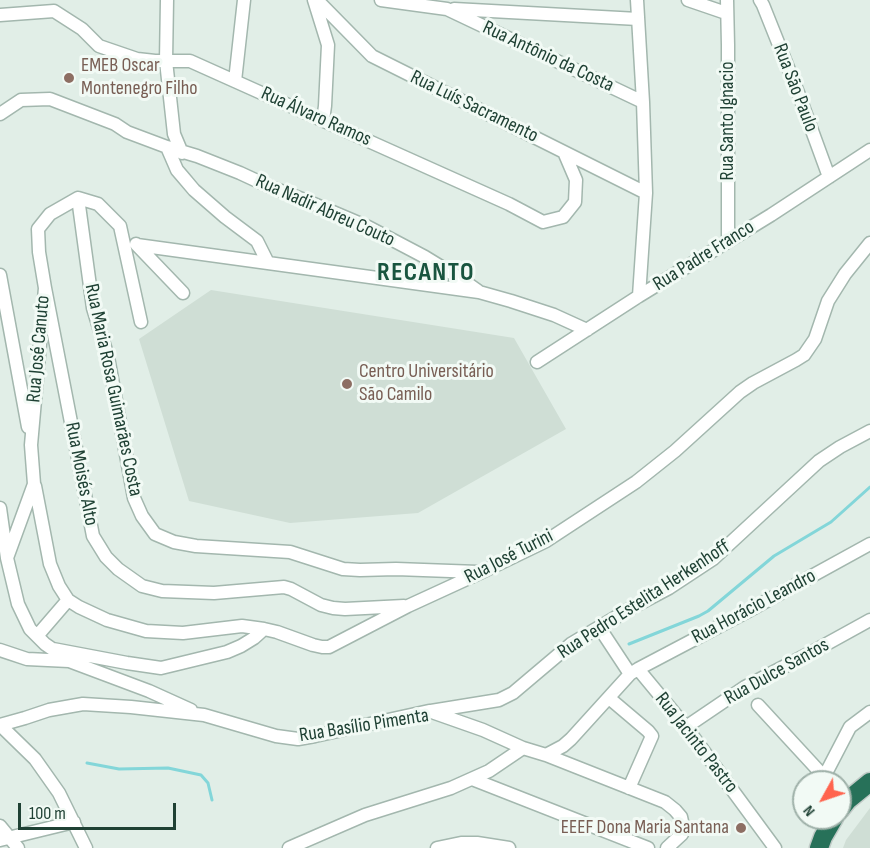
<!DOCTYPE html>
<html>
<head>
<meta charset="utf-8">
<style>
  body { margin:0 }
  #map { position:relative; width:870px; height:848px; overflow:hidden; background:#e1eee7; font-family:"Sofia Sans Condensed",sans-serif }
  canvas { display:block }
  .north { position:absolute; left:792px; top:770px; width:60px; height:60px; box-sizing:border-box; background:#f2faf5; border:2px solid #9eb0a8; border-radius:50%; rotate:230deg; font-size:16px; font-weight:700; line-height:24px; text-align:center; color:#1f4134 }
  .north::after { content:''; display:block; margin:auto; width:21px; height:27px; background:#ff644e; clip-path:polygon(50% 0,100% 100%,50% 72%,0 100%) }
  .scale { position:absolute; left:18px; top:803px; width:158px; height:27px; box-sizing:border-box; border:3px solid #1f4134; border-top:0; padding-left:8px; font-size:18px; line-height:21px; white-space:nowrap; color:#1f4134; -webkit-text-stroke:4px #f2faf5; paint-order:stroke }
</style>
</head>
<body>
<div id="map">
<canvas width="870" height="848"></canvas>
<div class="north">N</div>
<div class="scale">100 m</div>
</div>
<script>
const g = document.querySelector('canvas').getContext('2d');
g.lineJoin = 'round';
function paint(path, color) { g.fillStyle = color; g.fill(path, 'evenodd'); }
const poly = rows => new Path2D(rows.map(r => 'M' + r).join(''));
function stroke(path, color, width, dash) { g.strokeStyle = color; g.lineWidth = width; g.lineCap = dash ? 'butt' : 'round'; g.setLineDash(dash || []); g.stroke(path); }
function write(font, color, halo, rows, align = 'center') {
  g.font = font + ' "Sofia Sans Condensed",sans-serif'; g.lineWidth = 6; g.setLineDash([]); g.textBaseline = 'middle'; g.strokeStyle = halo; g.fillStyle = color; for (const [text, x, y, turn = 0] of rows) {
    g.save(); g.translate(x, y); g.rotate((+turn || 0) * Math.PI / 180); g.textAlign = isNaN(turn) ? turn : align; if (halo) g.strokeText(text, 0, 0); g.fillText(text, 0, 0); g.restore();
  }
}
paint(poly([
  [211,290,514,338,566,429,418,513,290,523,189,501,139,339],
  [870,808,870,848,843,848,846,840]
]), '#cfded5');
stroke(poly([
  [629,644,699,616,708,611,774,556,831,522,870,487],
  [87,763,119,769,168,768,201,775,208,783,212,800]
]), '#83d6d9', 3);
const minor = poly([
  [167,0,166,61,174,134,182,153],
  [314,0,328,45,325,106,323,120],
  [317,0,372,56,646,193],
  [381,0,447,9,643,102],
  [637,0,643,102,646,193,639,296],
  [688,0,726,13],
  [727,0,728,45,728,241],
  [760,0,763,5,799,95,829,177],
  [454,9,638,19],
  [0,15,54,11,82,29,99,46,137,59,155,61,190,61,509,204,543,222,563,217,575,202,576,180,564,152],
  [235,81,244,0],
  [0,114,21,100,50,99,115,124,127,132,167,147,177,170,183,177,194,190,225,217,257,241,268,263],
  [167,147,197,156,240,173,268,186,302,199,368,227,425,257,461,279,478,291],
  [78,198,93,308,108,357,134,498,142,516,155,534,174,542,196,546,290,552,343,569,360,570,396,569,478,572],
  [136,244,183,293],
  [137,245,479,292,511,301,554,315,587,330],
  [0,275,28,427],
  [45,288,93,536,106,557,118,569,142,586,162,591,214,593,284,587,291,589,321,605,333,608,345,609,404,606],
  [537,362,639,296,771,215,870,150],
  [35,486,50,564,59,586,68,600,79,607,107,620,146,631,183,633,242,626,264,629],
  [0,508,7,558,18,604,30,629,45,644,58,653],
  [7,558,34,484,31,445,45,288,39,252,38,229,50,214,78,198,98,204,120,226,141,322],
  [599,627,630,674],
  [37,636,68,600],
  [53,649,127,663,161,668,227,652,241,646,254,638,264,629,277,632,313,645,322,647,329,647,408,606,482,572,546,541,636,482,675,451,740,392,753,383,796,360,804,355,815,339,828,301,845,274,870,243],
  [0,650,27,659,69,661,149,691,191,710],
  [638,669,686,727,775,848],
  [609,698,648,731,652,736,629,788],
  [758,705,829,782],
  [431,711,499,700,513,693,571,644,633,607,669,588,713,559,819,461,840,447,870,431],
  [0,725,25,718,49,710,83,704,131,707,204,715,276,736,298,739,315,736,429,711,483,730,523,748,546,755,665,802,675,810,681,817,683,826,682,834,667,848],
  [0,725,35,759,59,793,86,848],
  [686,727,745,687,812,652,870,620],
  [546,755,563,746,571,739,630,674,638,669,750,610,870,544],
  [824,777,850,727,870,712],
  [472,779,648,848],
  [0,826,18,848],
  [0,840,74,822],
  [289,848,365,815,451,788,489,771,523,748],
  [437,848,461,843,477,843,509,848]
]);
const highway = poly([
  [840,810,848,800,870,782],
  [819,848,823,837,834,818]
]);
stroke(minor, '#a3b7ae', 15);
stroke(highway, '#c0cac6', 21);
stroke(minor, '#fff', 12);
stroke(highway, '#277159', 18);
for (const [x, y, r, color] of [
  [69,78,6,"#8d6e63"],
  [347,384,6,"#8d6e63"],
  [741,828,6,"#8d6e63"]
]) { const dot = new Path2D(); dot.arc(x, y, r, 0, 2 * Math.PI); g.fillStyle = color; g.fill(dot); stroke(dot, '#f2faf5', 2); }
write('20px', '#1f4134', '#f2faf5', [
  ["Rua Antônio da Costa",548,57,25],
  ["Rua São Paulo",795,88,69],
  ["Rua Luís Sacramento",474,107,26],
  ["Rua Álvaro Ramos",316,117,24],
  ["Rua Santo Ignacio",728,121,-90],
  ["Rua Nadir Abreu Couto",325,211,24],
  ["Rua Padre Franco",704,256,-32],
  ["Rua José Canuto",39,349,-85],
  ["Rua Maria Rosa Guimarães Costa",113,390,78],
  ["Rua Moisés Alto",81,474,79],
  ["Rua José Turini",509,557,-27],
  ["Rua Pedro Estelita Herkenhoff",644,600,-33],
  ["Rua Horácio Leandro",754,607,-28],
  ["Rua Dulce Santos",777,672,-29],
  ["Rua Basílio Pimenta",364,726,-9],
  ["Rua Jacinto Pastro",696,743,52]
]);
write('20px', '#785e54', '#f2faf5', [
  ["EMEB Oscar",81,66],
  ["Montenegro Filho",81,89],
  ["Centro Universitário",359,372],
  ["São Camilo",359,395],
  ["EEEF Dona Maria Santana",729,828,"right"]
], 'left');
g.letterSpacing = '1.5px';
write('bold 26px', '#19553f', '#f2faf5', [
  ["RECANTO",426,273]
]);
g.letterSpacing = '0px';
</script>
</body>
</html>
